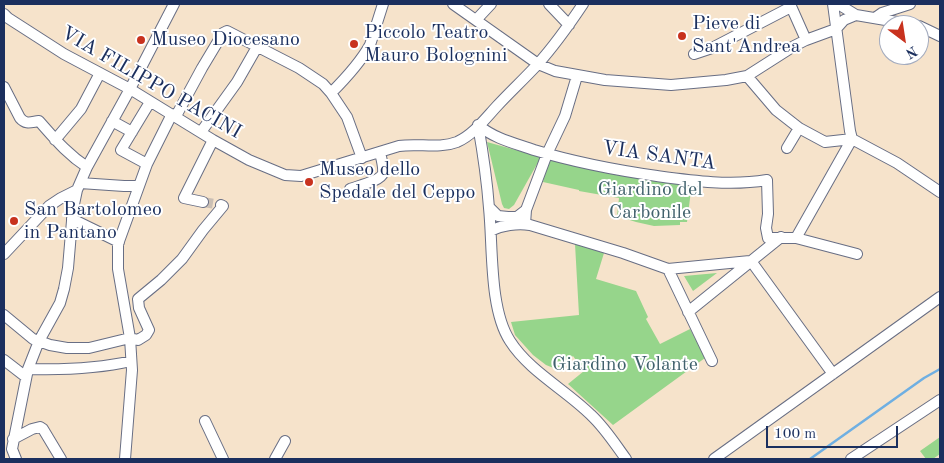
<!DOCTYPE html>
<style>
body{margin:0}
#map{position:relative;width:944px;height:463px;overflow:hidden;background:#f6e3cb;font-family:"Old Standard TT",serif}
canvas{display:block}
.frame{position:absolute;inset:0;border:5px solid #1b2f5e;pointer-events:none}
.north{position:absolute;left:879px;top:15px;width:50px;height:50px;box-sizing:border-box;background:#fff;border:1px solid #a4acbf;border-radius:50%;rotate:149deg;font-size:14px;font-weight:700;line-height:20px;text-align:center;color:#1b2f5e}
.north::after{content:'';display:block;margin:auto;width:18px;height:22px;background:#c8321e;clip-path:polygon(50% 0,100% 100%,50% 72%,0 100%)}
.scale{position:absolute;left:766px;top:426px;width:132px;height:22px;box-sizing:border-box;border:2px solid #1b2f5e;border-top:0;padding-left:6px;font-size:15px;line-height:18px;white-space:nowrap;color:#1b2f5e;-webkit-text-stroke:4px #fff;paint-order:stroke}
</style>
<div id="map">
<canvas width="944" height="463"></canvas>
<div class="frame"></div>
<div class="north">N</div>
<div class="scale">100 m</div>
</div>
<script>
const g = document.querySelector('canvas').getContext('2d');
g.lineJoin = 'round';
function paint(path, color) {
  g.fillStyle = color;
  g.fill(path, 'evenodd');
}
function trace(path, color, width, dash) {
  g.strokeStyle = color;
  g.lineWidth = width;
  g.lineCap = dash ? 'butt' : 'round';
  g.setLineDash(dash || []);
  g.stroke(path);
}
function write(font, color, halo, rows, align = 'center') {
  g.font = font + ' "Old Standard TT",serif';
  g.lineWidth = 4;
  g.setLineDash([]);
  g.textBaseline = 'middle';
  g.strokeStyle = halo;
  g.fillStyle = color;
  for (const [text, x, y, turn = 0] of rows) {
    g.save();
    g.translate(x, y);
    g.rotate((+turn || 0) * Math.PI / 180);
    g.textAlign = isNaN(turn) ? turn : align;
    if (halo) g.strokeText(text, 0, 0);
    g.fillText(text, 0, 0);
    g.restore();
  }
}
paint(new Path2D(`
 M487,142L541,157L514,205L509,209L504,208L502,204Z
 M554,160L692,183L687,222H680V225L654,226L636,222L617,216L619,198L579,191V190L543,182L548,162Z
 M575,244L604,253L596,279L636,291L648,317L646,319L660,344L690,329L705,358L613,425L568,384L584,371L573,356L556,369L546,365L533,355L515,335L511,322L579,315Z
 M717,273L693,291L684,276Z
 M940,437V454L933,459H926L920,451Z`), '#96d58b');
trace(new Path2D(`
 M810,459L924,378L940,369`), '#6fafe2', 2.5);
trace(new Path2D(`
 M203,202L221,205`), '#cabfb5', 10, [10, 5]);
const minor = new Path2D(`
 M453,4L538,64L555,71L605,80L671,85L726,80L747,76L794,46L806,40L836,29
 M549,4L569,25
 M790,4L806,40
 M833,4L850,131L852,139
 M838,4L856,15L915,25
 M4,14L8,18L64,54L130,89L213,140L249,160L285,175L301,176L399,146C418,143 439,149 457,142C473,135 485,119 497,106C510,92 524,79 537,65C554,46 569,25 583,4
 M875,18L882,13L910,4
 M476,20L491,4
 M919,26L940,36
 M836,29L844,20L856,15
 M694,54L712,48L791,7
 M747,76L776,110L799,128L825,142L852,139
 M4,87L20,118C26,125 31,122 39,121C55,139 67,154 87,167
 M331,93C346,78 360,63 370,45L383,4
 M176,116L202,68L223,33L227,31L299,68L323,84L331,93L347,117L362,158
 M112,121L132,132
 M478,125C495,139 514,143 534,150C574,162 615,170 657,176C694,181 730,186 767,180L768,214L766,228L768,238H796L857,254
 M478,125C483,153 487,180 489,208C493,246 489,309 510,341C529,371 566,390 591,415C605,428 615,444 626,459
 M201,132L237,82L257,47
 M852,139L897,163L940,192
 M55,140L81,109L100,73
 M787,148L799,128
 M147,164L121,150L150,102
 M80,183L124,186H139
 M350,189C357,186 381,181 383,173C384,167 381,158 380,152
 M203,202L184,198L213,140
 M489,207L498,216L508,217H517L526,210
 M72,219L119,242
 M525,224L526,210L547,154L565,116L577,76
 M491,231C501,225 518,223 530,225L623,253L668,269L712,361
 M796,238L852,139
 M4,254L49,206L61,198L77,190
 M751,261L833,374
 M668,269L750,261
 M688,312L781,237
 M4,315L33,339L50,345L67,348H89L130,338L138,340L146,335L149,330L139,308L138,299L161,280L182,259L203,230L223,206L221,205
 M4,360L26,377
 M28,369C63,370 97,369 131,361
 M205,421L223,459
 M13,439L32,429L40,427L43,429L61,459
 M16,459L12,449L28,369L39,341L60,303L64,289L68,268L73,209L77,190L87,167L130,89L174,4
 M125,459L132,370L130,338L118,269V244L147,164L172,114
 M275,459L285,441
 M714,459L940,297
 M851,459L940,400`);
trace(minor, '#686e84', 12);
trace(minor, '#fff', 10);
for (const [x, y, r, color] of [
 [682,36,5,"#c8321e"],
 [141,40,5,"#c8321e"],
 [354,44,5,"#c8321e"],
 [309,182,5,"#c8321e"],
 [14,221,5,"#c8321e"]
]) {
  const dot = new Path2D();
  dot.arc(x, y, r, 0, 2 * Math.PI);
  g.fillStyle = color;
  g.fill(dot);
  trace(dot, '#fff', 2);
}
write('20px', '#1b2f5e', '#fff', [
 ["Pieve di",692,24],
 ["Sant'Andrea",692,47],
 ["Piccolo Teatro",364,33],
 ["Mauro Bolognini",364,56],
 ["Museo Diocesano",151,40],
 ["Museo dello",319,170],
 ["Spedale del Ceppo",319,193],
 ["San Bartolomeo",24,210],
 ["in Pantano",24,233]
], 'left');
write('20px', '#1b2f5e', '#fff', [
 ["VIA FILIPPO PACINI",151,83,30],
 ["VIA SANTA",659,156,8]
]);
write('20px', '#40616c', '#fff', [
 ["Giardino del",650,190],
 ["Carbonile",650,213],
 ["Giardino Volante",625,365]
]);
</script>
